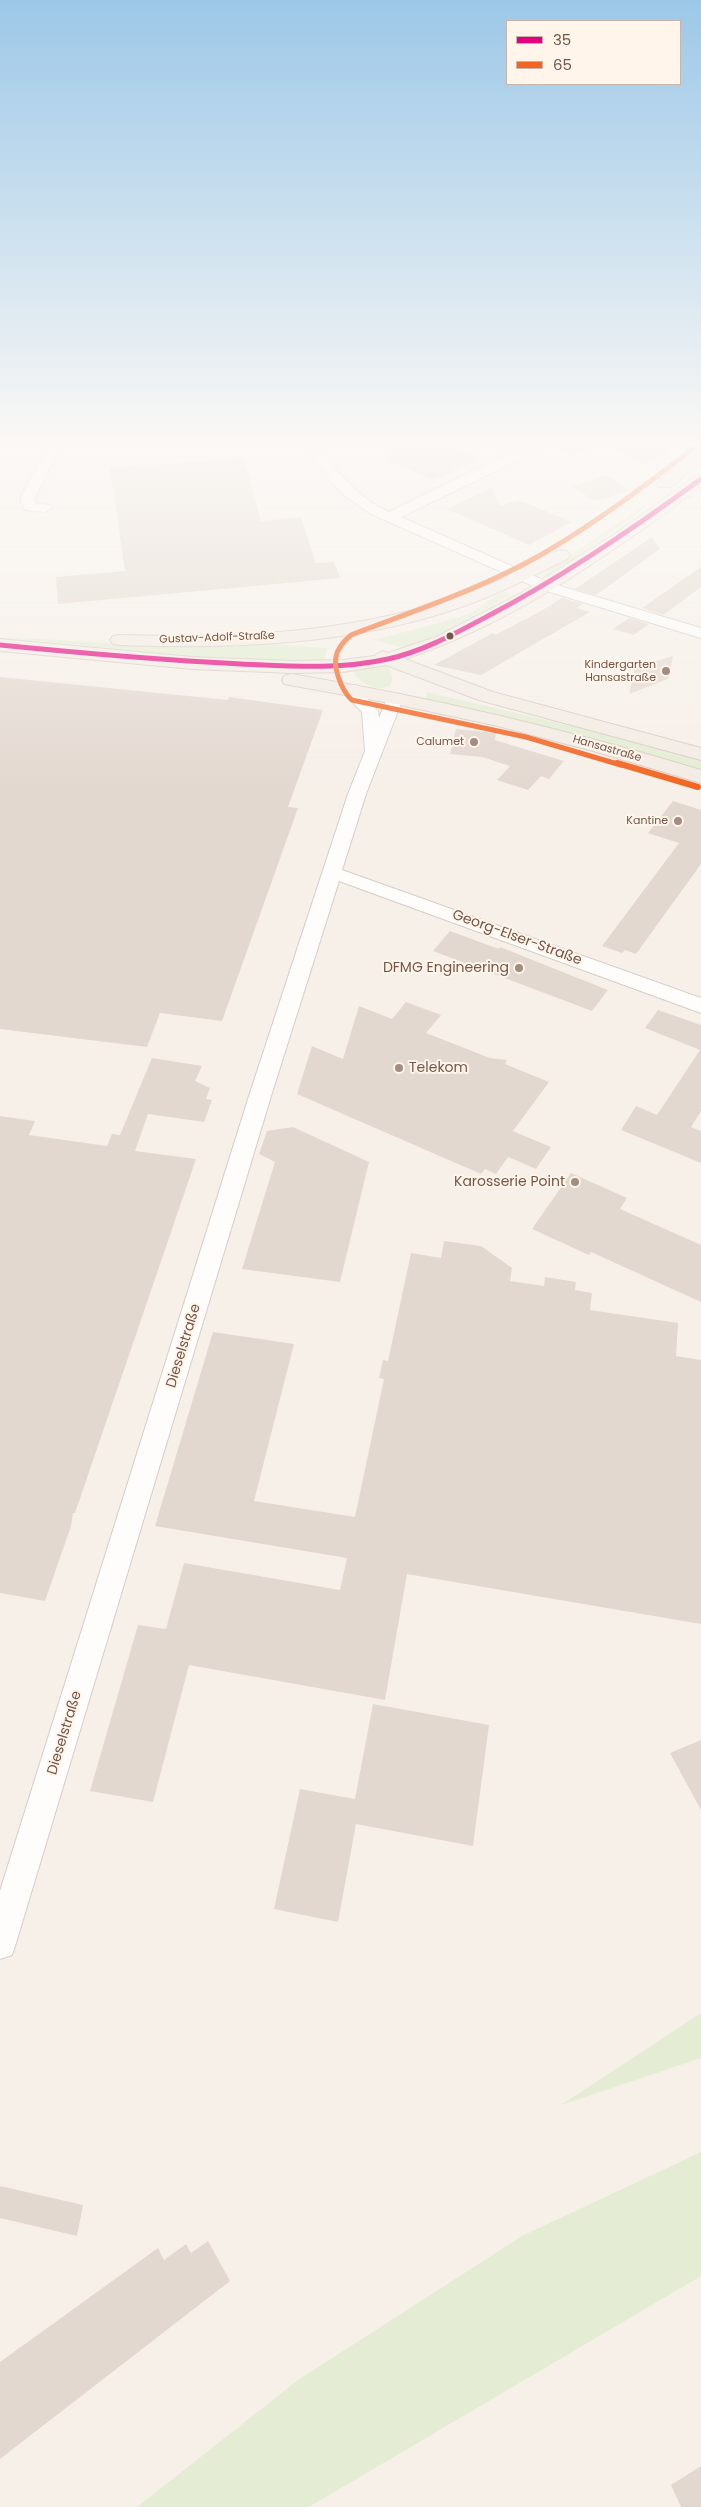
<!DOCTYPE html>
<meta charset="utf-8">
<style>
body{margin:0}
#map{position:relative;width:701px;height:2507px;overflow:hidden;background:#f7f0e9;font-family:Poppins,sans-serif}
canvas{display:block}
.legend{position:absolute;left:506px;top:20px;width:175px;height:65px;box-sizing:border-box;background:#fff5ea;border:1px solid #c8b5a9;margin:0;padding:6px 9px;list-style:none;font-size:15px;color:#765648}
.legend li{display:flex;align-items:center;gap:10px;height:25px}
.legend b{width:25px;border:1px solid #c8b5a9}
</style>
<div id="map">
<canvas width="701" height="2507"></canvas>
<ul class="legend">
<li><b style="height:6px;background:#e5007d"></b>35</li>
<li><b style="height:6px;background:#f26522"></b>65</li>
</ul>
</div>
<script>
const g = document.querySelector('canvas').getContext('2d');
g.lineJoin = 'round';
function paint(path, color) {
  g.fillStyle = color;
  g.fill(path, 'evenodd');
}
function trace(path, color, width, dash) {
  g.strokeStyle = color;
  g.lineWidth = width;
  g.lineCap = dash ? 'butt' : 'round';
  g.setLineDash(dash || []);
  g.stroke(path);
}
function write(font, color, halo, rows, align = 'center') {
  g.font = font + ' Poppins,sans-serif';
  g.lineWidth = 4;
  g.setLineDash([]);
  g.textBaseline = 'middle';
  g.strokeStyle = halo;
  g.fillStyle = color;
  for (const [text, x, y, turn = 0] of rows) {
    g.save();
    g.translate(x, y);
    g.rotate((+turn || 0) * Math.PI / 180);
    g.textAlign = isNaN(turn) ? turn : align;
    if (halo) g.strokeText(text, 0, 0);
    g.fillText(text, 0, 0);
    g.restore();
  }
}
paint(new Path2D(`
 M646,504L647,507L547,578L542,576L544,573Z
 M504,592L511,595L431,639L408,649L374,640L453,619L473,612L496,595Z
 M0,637L152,645L274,644L327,648L323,663L208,658Z
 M386,664C406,689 374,698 355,675L354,670Z
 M427,692L631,740L701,760V772L425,700Z
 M701,2013V2058L561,2105Z
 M701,2152V2276L309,2507H137L298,2380L522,2236Z`), '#e4edd3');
paint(new Path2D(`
 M364,439H433L480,458L434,480L384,459L398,453Z
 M558,439H649L674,453L640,463L603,440L575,456L551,446L556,444Z
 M244,458L261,521L301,517L316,563L334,562L340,578L58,604L56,577L125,571L110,468Z
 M605,475L630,490L595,501L572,486Z
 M492,487L500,506L519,500L572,522L529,545L447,509Z
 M652,537L660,549L596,595L575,589Z
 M701,567V587L663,615L642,608Z
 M562,598L583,604L576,608L590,612L481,675L434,665L493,633L495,635L541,611Z
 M629,618L649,624L634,635L613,629Z
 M673,656L668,679L629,694L635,667Z
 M0,677L228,700L229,697L323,710L288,807L298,808L222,1021L160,1013L147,1047L0,1029Z
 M456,729L496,733L495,740L564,761L549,779L541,776L528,790L497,780L510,766L482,757L450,754Z
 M673,801L701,810V864L636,954L625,950L622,953L602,946L679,843L648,833Z
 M450,931L499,949L500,947L608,990L592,1011L433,951Z
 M406,1002L441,1015L426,1033L490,1058L507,1060L505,1064L549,1082L513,1131L551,1147L536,1169L508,1157L496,1174L485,1169L481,1174L297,1094L312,1046L343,1059L359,1006L392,1019Z
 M658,1010L701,1025V1111L691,1127L701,1131V1163L621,1130L636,1106L657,1115L700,1050L645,1028Z
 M152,1058L202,1066L195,1081L210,1088L206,1099L212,1100L204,1122L148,1114L135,1151L196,1159L75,1513H73L71,1526L45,1601L0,1593V1116L35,1121L29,1135L107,1146L112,1134L120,1135Z
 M293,1127L369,1162L340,1282L242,1269L275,1162L259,1154L267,1131Z
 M571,1173L627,1198L620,1209L701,1245V1302L591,1252L589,1255L532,1229Z
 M444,1241L481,1246L512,1268L510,1281L544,1286L545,1277L576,1282L575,1290L592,1293L590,1310L678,1323L676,1356L701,1360V1624L407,1574L385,1700L189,1665L153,1802L90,1791L138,1625L166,1629L184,1563L340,1590L347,1558L155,1526L213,1332L294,1344L254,1501L355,1517L384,1379L379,1378L383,1360L388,1361L411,1253L441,1258Z
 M373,1704L489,1725L473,1846L356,1824L338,1922L274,1909L300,1789L355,1799Z
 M701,1740V1810L670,1753Z
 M0,2186L83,2205L77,2236L0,2218Z
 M208,2241L230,2281L0,2459V2362L158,2248L164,2260L186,2244L191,2253Z
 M701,2466V2507H681L671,2485Z`), '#e3d8d0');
const minor = new Path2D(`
 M51,439H65L34,499L36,503L50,505L52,508L45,512L25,510L20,499Z
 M301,439H314C335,468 355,497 389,512L518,449L514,439H526L529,444L540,439H556L555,442L401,517L550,583L701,628V638L540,589L371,514L344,495L329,479Z
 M355,685L361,687L369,701L378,711L379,718L389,694H401L403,698L366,794L342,870L701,998V1013L339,881L271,1096L16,1943L12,1955L0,1959V1891L249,1096L348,794L365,751L362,712L354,704L347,690Z`);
const primary = new Path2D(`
 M701,450V463L671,487H659L657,484L659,481L696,452Z
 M701,474V487C610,554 514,623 405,659L493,692L701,748V760L479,700L386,665L343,672L292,673L192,669L0,651V639L192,657L292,661L343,660L374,656L382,651L388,653L436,637L519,594L619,531L695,476Z
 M561,550L567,551L570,555L567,559C534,576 502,592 467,605C357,645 235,649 119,645L113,644L110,640L113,636L119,635C231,638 346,634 454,598C471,592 490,585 507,577C524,568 542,555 561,550Z
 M291,674C430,697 566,729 701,770V783L593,751L498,726L395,704L284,684L282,680L284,676Z`);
trace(minor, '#d6ccc6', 2);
trace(primary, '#d6cbc5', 2);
paint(minor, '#fefdfc');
paint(primary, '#f3ece4');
trace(new Path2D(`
 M0,645C80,653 160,660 241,664C290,666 339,670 388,659C424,651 456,633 488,616C563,577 633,529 701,479`), '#e5007d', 5);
trace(new Path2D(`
 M621,765L526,737L352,700C346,695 344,690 341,684C332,663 333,650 351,635C416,610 484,588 544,553C597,522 646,485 694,448`), '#f26522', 5);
trace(new Path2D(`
 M617,763L698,787`), '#f26522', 6);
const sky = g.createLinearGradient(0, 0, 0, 790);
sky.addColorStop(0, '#9cc8e8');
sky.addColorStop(0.56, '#fbf8f5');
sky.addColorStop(1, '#fbf8f500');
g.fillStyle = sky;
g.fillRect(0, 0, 701, 790);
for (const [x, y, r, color] of [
 [450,636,4.5,"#765648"],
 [666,671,5,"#a38c80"],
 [474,742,5,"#a38c80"],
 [678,821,5,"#a38c80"],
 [519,968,5,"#a38c80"],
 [399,1068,5,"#a38c80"],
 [575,1182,5,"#a38c80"]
]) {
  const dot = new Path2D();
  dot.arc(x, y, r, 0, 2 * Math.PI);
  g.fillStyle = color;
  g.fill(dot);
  trace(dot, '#fff5ea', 2);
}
write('11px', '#765648', '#fff5ea', [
 ["Gustav-Adolf-Straße",217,638,-2],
 ["Hansastraße",607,749,16]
]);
write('11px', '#765648', '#fff5ea', [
 ["Kindergarten",656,665],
 ["Hansastraße",656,678],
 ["Calumet",464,742],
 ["Kantine",668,821]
], 'right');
write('14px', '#765648', '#fff5ea', [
 ["Georg-Elser-Straße",517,938,20],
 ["Dieselstraße",184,1346,-73],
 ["Dieselstraße",65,1733,-73]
]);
write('14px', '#765648', '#fff5ea', [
 ["DFMG Engineering",509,968],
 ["Telekom",409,1068,"left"],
 ["Karosserie Point",565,1182]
], 'right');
</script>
